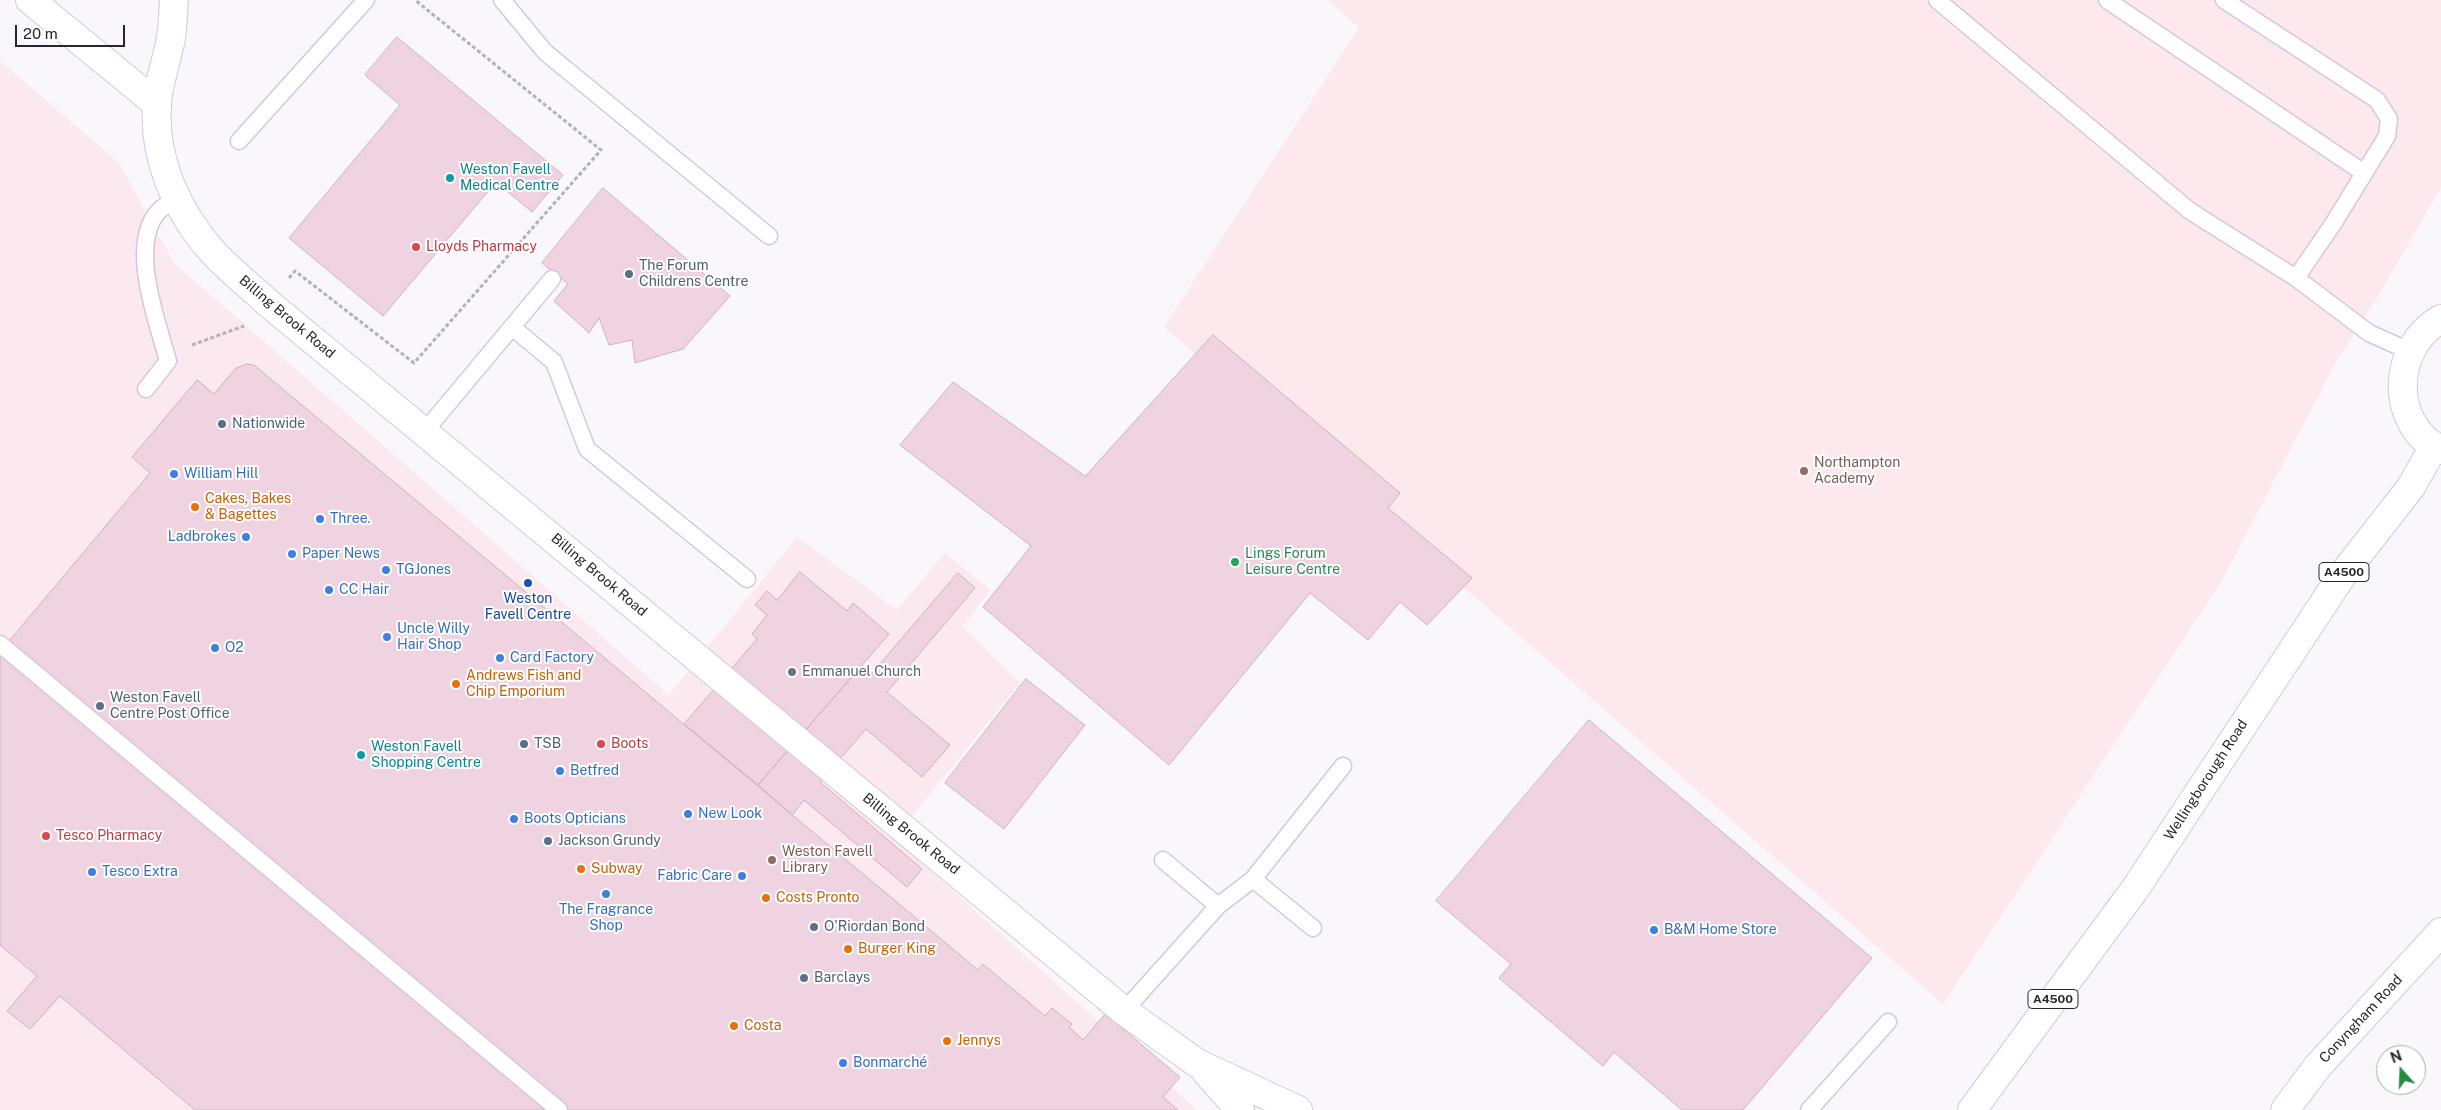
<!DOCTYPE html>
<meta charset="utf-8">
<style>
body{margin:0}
#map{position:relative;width:2441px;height:1110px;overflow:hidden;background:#f9f7fc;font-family:"Public Sans",sans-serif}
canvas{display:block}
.north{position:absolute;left:2376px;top:1045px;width:50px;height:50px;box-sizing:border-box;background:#fff;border:1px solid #a9a8ab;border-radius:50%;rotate:340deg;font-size:14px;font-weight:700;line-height:20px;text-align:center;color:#29252e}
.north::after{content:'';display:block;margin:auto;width:18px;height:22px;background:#278b40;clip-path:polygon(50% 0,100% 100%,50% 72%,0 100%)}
.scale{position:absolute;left:15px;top:25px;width:110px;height:22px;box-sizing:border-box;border:2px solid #29252e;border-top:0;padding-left:6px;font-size:15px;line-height:18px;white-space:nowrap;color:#29252e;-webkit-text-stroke:4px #fff;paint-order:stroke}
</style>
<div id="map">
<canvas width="2441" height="1110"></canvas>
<div class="north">N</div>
<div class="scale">20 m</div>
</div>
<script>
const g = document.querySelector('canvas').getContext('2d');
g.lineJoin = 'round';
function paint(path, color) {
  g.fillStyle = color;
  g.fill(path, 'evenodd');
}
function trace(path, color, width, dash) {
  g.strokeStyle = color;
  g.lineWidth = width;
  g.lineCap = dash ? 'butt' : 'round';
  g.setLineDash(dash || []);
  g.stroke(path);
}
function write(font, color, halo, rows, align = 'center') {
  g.font = font + ' "Public Sans",sans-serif';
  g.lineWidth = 4;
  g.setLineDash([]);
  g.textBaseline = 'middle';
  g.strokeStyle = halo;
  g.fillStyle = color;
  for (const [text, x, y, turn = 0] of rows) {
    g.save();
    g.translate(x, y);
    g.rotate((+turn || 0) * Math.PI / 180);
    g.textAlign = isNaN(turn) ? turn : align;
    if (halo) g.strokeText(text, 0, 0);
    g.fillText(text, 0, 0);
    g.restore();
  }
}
paint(new Path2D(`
 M0,61L119,163L174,263L669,695L797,537L897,610L945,553L990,590L963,627L1020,683L894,838L1197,1110H0Z`), '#fce8ef');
paint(new Path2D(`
 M1328,0H2441V187L2377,298L2337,360L2221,582L1943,1004L1164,327L1359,28Z`), '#fde8ee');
const building = new Path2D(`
 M397,37L563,175L532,212L496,182L383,316L289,238L400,105L365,75Z
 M603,188L730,296L683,349L635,363L632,340L609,345L599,318L589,333L554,301L568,284L542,263Z
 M1213,335L1400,493L1388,508L1472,578L1427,625L1400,602L1368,640L1310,593L1169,765L983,607L1031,546L900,445L953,382L1085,476Z
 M247,364L254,365L978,970L983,964L1045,1016L1052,1008L1072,1024L1069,1027L1083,1040L1105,1014L1180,1077L1163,1097L1178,1110H195L60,996L30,1029L7,1011L37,976L0,945V652L150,473L132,457L197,380L214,394L235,369Z
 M800,572L847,611L853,603L889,634L758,785L684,724L757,639L752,634L767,615L755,605L767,591L777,600Z
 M958,573L975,588L887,692L950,745L922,777L866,729L820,782L922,869L907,887L804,800L792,815L758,785L861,666L871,674Z
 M1026,679L1085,725L1004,829L945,783Z
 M1589,720L1872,958L1743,1110H1682L1614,1052L1603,1066L1499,978L1511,964L1436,901Z`);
paint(building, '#efd3e0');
trace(building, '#ceb3bf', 1);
const lane = new Path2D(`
 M502,0L545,52L769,236
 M1937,0L2190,211L2296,278L2369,333L2409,351
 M2107,0L2364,173
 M2224,0L2377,100L2389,119L2387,136L2333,224L2296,278
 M239,141L366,0
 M512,327L554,362L587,449L747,579
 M146,389L168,361C158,323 128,246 158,212C162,207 171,202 176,198
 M425,431L552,279
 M0,644L559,1110
 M1163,860L1218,906
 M1253,879L1313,928
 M1124,1011L1218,906L1253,879L1343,766
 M1809,1110L1888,1022`);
const street = new Path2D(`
 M30,0L157,104
 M2285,1110L2318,1066L2441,932`);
const secondary = new Path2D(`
 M174,0C173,13 173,26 171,38C167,60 158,83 157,105C153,158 177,212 212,251C229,270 250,286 268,303L1124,1011L1197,1063L1298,1110
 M1207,1073L1240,1110`);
const primary = new Path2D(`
 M2441,319C2392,346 2388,424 2441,450
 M1972,1110L2135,889L2343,574L2411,487L2434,446`);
trace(lane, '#d3c7de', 19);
trace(street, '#d3c7de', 30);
trace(secondary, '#d3c7de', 30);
trace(primary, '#d3c7de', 30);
trace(new Path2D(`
 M289,278L295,271L414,363L601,150L415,0
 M192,345L244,326`), '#b4b1b7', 3, [4, 2.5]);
trace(lane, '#fff', 16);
trace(street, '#fff', 28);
trace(secondary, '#fff', 28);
trace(primary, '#fff', 28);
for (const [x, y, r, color] of [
 [450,178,5,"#0f9aa8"],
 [416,247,5,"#e0444e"],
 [629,274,5,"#5c6f8a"],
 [222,424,5,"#5c6f8a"],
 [1804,471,5,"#8d6e63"],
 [174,474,5,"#3f7fe0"],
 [195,507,5,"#e8710a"],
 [320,519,5,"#3f7fe0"],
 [246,537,5,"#3f7fe0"],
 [292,554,5,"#3f7fe0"],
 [1235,562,5,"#2e9e5b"],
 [386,570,5,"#3f7fe0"],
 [528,583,5,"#1a4fb4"],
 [329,590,5,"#3f7fe0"],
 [387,637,5,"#3f7fe0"],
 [215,648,5,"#3f7fe0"],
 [500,658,5,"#3f7fe0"],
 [792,672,5,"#6b7280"],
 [456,684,5,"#e8710a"],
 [100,706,5,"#5c6f8a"],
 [524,744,5,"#5c6f8a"],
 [601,744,5,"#e0444e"],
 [361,755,5,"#0f9aa8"],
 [560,771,5,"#3f7fe0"],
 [688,814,5,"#3f7fe0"],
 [514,819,5,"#3f7fe0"],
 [46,836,5,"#e0444e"],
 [548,841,5,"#5c6f8a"],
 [772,860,5,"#8d6e63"],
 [581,869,5,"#e8710a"],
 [92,872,5,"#3f7fe0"],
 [742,876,5,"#3f7fe0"],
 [606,894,5,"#3f7fe0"],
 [766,898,5,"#e8710a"],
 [814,927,5,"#5c6f8a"],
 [1654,930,5,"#3f7fe0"],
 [848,949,5,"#e8710a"],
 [804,978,5,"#5c6f8a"],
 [734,1026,5,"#e8710a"],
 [947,1041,5,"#e8710a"],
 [843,1063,5,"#3f7fe0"]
]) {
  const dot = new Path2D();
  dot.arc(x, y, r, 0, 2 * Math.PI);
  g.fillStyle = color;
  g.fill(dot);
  trace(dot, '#fff', 2);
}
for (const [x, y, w] of [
 [2344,572,50],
 [2053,999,50]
]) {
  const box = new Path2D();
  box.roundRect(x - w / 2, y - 9.5, w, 19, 4);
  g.fillStyle = '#fff';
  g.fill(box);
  trace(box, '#29252e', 1);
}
write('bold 12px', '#29252e', null, [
 ["A4500",2344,572],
 ["A4500",2053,999]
]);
write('14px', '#0d838f', '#fff', [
 ["Weston Favell",460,170],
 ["Medical Centre",460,186],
 ["Weston Favell",371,747],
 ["Shopping Centre",371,763]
], 'left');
write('14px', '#be3a42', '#fff', [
 ["Lloyds Pharmacy",426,247],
 ["Boots",611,744],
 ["Tesco Pharmacy",56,836]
], 'left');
write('14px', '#4e5e75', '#fff', [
 ["The Forum",639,266],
 ["Childrens Centre",639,282],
 ["Nationwide",232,424],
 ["Weston Favell",110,698],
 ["Centre Post Office",110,714],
 ["TSB",534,744],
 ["Jackson Grundy",558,841],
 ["O'Riordan Bond",824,927],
 ["Barclays",814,978]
], 'left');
write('14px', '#29252e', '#fff', [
 ["Billing Brook Road",287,317,40],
 ["Billing Brook Road",599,575,40],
 ["Wellingborough Road",2206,780,-57],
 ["Billing Brook Road",911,834,39],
 ["Conyngham Road",2361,1019,-47]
]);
write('14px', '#785e54', '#fff', [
 ["Northampton",1814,463],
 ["Academy",1814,479],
 ["Weston Favell",782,852],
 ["Library",782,868]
], 'left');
write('14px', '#366cbe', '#fff', [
 ["William Hill",184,474],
 ["Three.",330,519],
 ["Ladbrokes",236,537,"right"],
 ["Paper News",302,554],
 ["TGJones",396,570],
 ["CC Hair",339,590],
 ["Uncle Willy",397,629],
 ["Hair Shop",397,645],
 ["O2",225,648],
 ["Card Factory",510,658],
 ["Betfred",570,771],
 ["New Look",698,814],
 ["Boots Opticians",524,819],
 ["Tesco Extra",102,872],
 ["Fabric Care",732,876,"right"],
 ["The Fragrance",606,910,"center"],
 ["Shop",606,926,"center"],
 ["B&M Home Store",1664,930],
 ["Bonmarché",853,1063]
], 'left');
write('14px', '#c56008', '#fff', [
 ["Cakes, Bakes",205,499],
 ["& Bagettes",205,515],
 ["Andrews Fish and",466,676],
 ["Chip Emporium",466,692],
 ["Subway",591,869],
 ["Costs Pronto",776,898],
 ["Burger King",858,949],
 ["Costa",744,1026],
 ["Jennys",957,1041]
], 'left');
write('14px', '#27864d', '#fff', [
 ["Lings Forum",1245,554],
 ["Leisure Centre",1245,570]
], 'left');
write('14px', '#164399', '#fff', [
 ["Weston",528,599],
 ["Favell Centre",528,615]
]);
write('14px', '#5b616d', '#fff', [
 ["Emmanuel Church",802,672]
], 'left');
</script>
